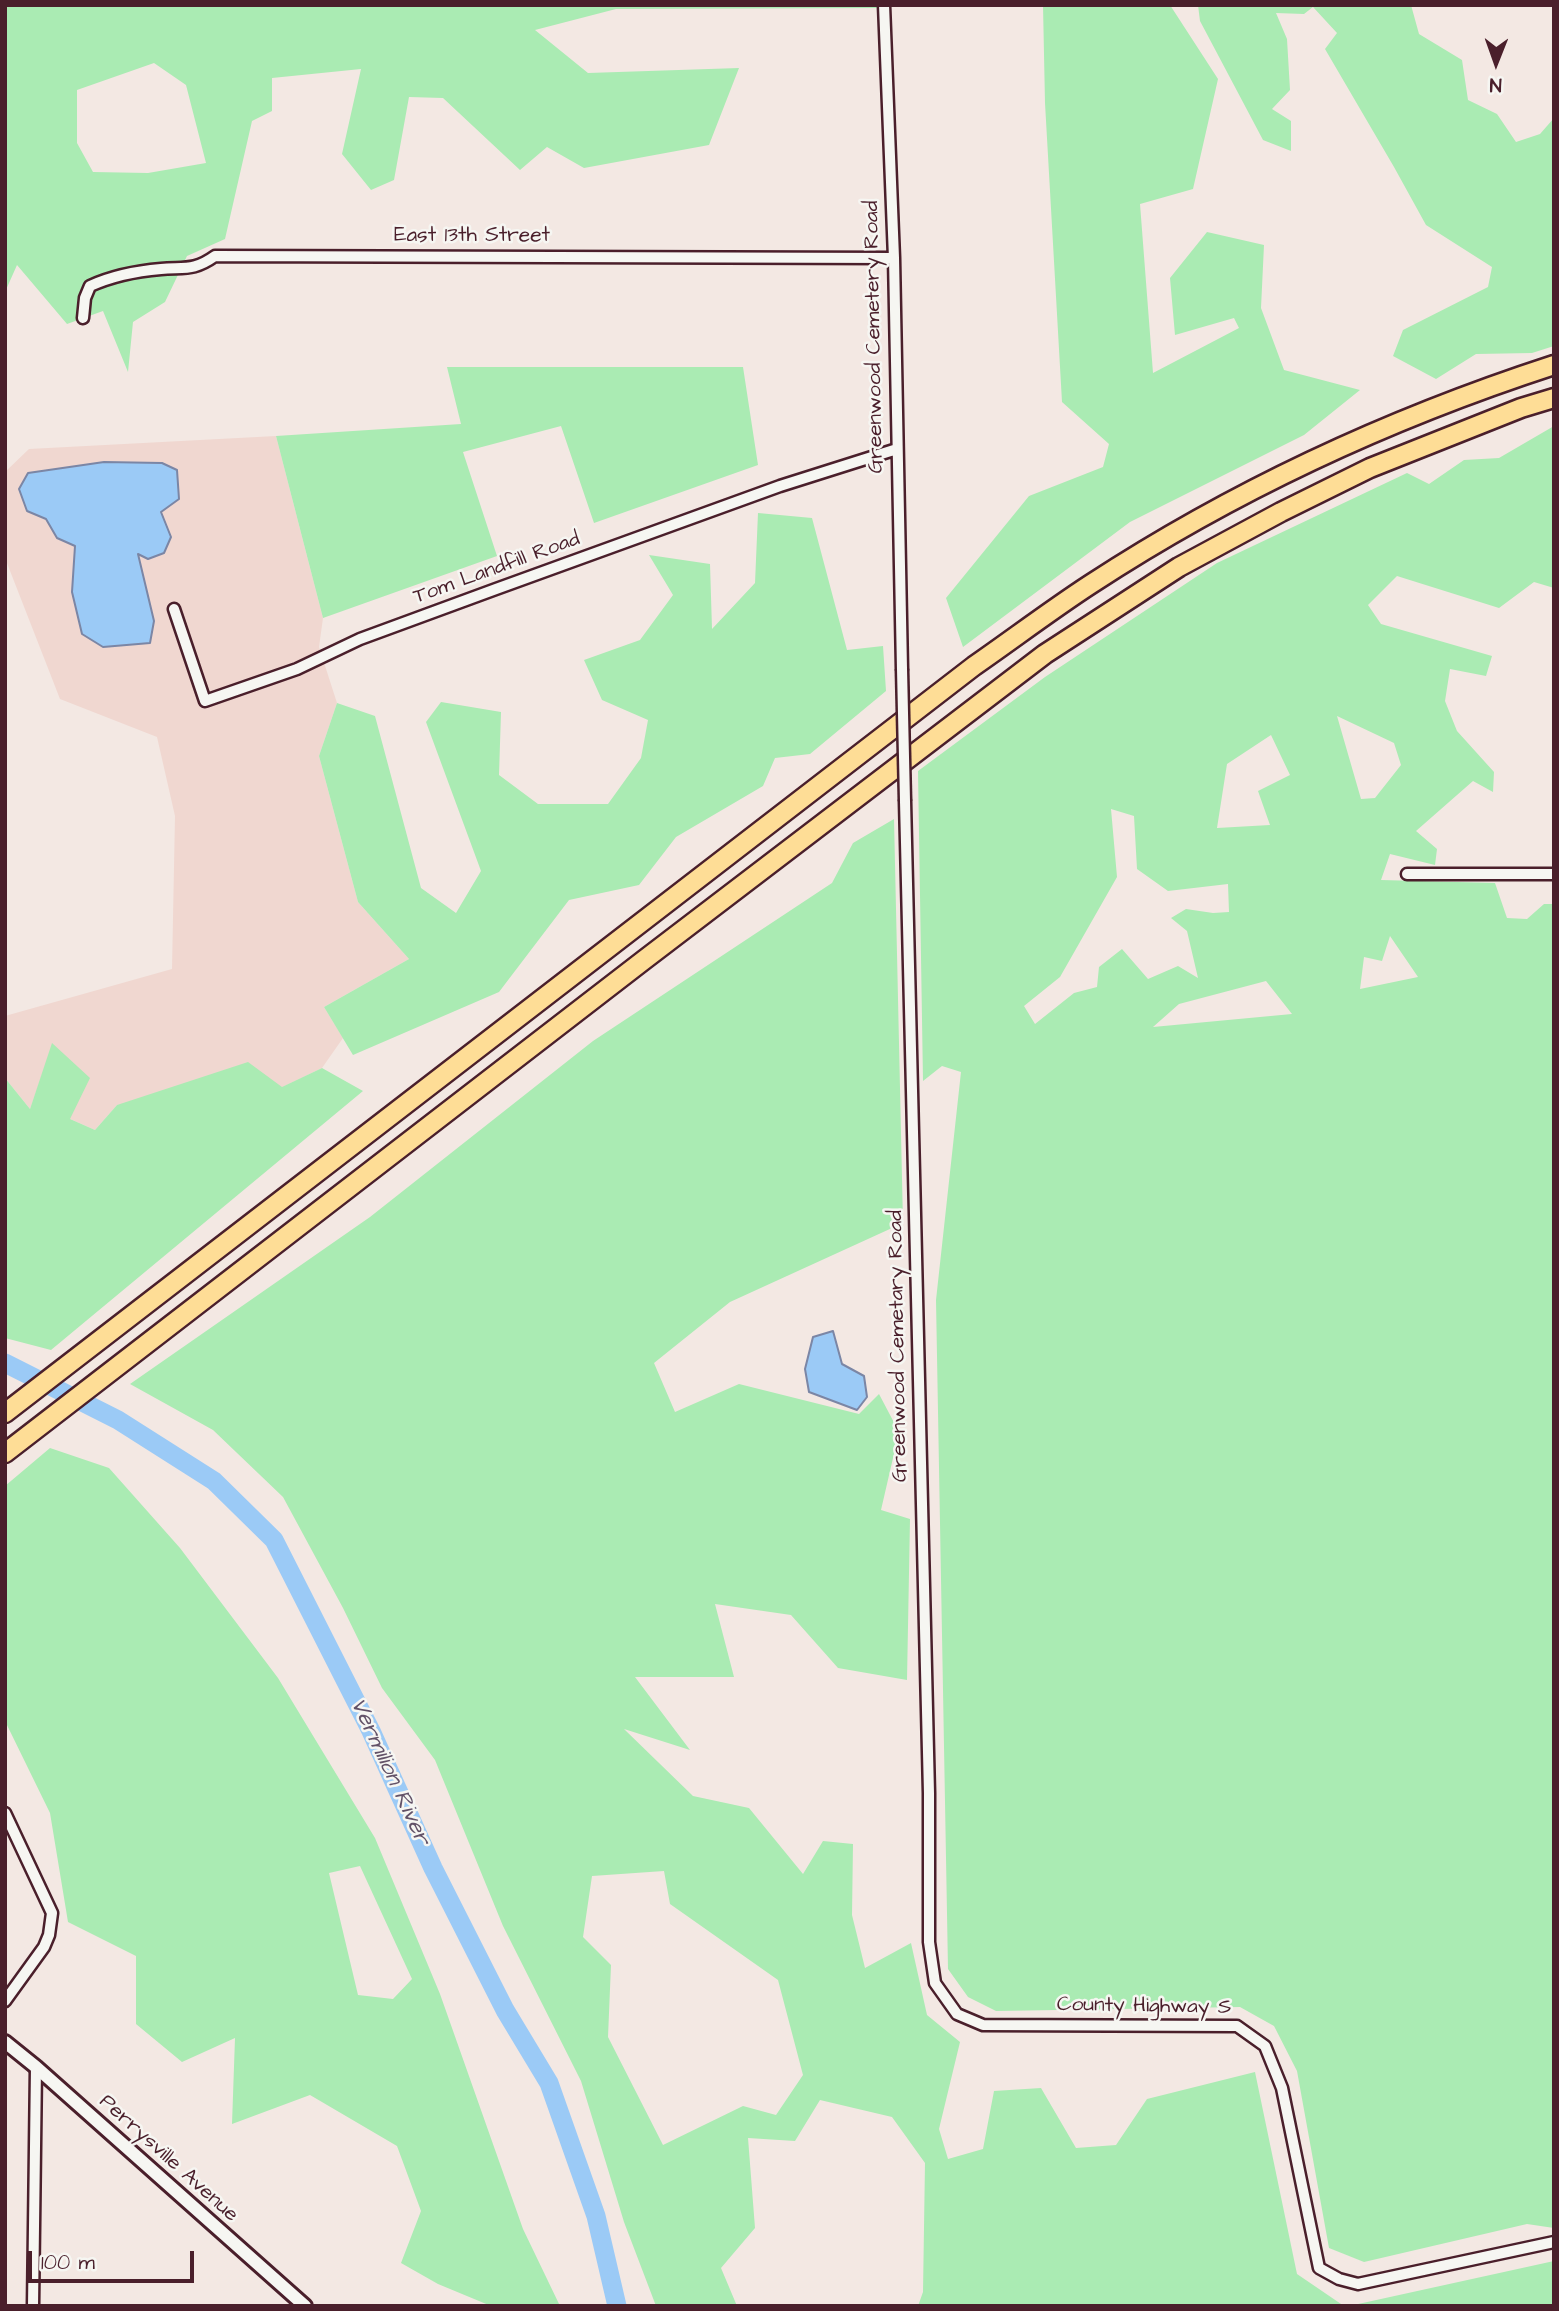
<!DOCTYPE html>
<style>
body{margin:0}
#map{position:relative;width:1559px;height:2311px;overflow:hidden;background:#f3e8e3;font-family:"Architects Daughter",sans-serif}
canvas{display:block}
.frame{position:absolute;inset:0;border:7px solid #4a1f2b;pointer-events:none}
.north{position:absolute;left:1461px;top:28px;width:70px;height:70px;-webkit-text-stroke:5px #f6f6f2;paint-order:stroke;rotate:181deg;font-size:19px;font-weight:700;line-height:28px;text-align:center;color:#4a1f2b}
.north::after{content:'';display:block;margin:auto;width:24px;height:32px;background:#4a1f2b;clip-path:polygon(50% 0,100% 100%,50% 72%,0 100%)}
.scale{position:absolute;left:28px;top:2251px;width:166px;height:32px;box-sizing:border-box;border:4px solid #4a1f2b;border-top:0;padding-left:9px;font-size:21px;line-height:24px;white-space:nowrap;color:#4a1f2b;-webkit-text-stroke:5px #f6f6f2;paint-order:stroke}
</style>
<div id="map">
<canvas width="1559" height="2311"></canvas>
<div class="frame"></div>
<div class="north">N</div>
<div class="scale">100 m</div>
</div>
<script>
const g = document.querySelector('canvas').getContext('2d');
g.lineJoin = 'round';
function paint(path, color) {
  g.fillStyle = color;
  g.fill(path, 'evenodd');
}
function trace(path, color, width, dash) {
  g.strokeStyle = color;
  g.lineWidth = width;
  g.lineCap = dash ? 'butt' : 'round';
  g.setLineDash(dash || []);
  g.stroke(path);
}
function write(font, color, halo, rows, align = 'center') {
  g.font = font + ' "Architects Daughter",sans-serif';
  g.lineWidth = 5;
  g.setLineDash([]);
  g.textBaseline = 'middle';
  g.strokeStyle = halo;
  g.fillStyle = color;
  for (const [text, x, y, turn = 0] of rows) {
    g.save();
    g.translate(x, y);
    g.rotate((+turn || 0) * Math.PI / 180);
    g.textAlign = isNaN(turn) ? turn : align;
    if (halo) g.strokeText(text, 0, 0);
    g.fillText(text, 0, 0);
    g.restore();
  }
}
paint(new Path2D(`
 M276,436L323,618L319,647L337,703L319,756L358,902L409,959L324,1007L343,1038L322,1068L283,1087L117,1105L95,1130L70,1119L53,1044L30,1109L5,1078V1016L172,969L175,816L157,737L60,699L5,558V472L29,449Z`), '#f0d7d0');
paint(new Path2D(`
 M5,5H879L880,8L616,9L535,30L588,73L739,68L709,145L584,168L547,147L520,170L443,98L409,97L394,180L371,190L342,154L361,69L272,78V111L252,121L225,239L187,256L165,302L133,322L128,372L103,311L67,324L17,265L5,292ZM154,63L186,85L206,163L148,173L93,172L77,143V90Z
 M1043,5H1170L1218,79L1193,189L1140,204L1153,373L1239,328L1234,318L1175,335L1170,278L1207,232L1264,245L1261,308L1284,370L1360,390L1304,435L1130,522L963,647L946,598L1029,496L1103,467L1109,444L1062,402L1045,103Z
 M1198,5H1411L1419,34L1462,60L1468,100L1497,114L1516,142L1540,134L1554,118V346L1532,353L1476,354L1436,379L1393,356L1403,330L1488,287L1492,267L1426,225L1394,167L1325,49L1337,33L1313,7L1304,14L1276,13L1287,39L1290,90L1272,109L1291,121V151L1263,140L1200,21Z
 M447,367H743L758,465L594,523L561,426L463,452L497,556L323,618L276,436L461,424Z
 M1554,426V588L1534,582L1499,608L1397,576L1368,605L1381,624L1492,656L1486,676L1450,669L1445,701L1457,731L1494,772L1493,792L1473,781L1416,831L1437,849L1435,865L1390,854L1381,880L1495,883L1507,918L1527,919L1544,904H1554V2228L1527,2224L1364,2262L1329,2248L1297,2071L1274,2026L1240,2007L996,2011L968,1997L948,1969L936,1300L961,1072L942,1066L923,1081L918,771L1045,677L1217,563L1407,473L1429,484L1464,460L1499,458ZM1337,716L1394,743L1401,765L1375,798L1361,799ZM1271,735L1290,775L1258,791L1270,825L1217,828L1227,764ZM1111,809L1134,816L1137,869L1168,891L1228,884L1229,912L1213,913L1186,909L1171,918L1187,931L1198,978L1178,966L1148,979L1122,949L1099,967L1097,987L1074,993L1035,1024L1024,1006L1060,977L1117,877ZM1390,936L1418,977L1360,989L1364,957L1382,961ZM1266,981L1292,1014L1153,1027L1179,1004Z
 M758,513L812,518L847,650L883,646L886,691L810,754L775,758L763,786L676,837L639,885L569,900L499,992L353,1055L324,1007L409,959L358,902L319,756L337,703L375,716L421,888L456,913L481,871L426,722L441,702L501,712L499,775L538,804H608L641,758L648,720L602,700L584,660L640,640L673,595L649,555L710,564L712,629L755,583Z
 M894,819L903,1223L730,1302L654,1363L675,1412L739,1384L859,1414L879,1394L899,1432L881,1510L910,1519L907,1680L838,1668L791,1615L715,1604L734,1677H635L690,1750L624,1729L693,1796L749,1808L803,1874L823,1841L853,1844L852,1915L865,1968L911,1943L927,2015L960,2042L939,2129L948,2159L983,2149L994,2091L1041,2088L1076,2148L1116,2145L1147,2099L1255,2072L1297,2274L1344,2306H918L923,2292L925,2163L892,2117L820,2100L795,2141L748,2138L755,2228L721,2268L737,2306H656L624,2222L581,2081L503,1926L435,1760L382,1688L343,1608L283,1497L213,1430L130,1384L370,1217L593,1041L832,883L853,843ZM664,1871L670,1904L778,1980L803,2075L776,2115L743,2106L663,2145L608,2037L611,1965L583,1937L592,1876Z
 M52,1043L90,1078L70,1119L95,1130L117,1105L248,1062L282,1087L322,1068L363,1091L51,1350L5,1338V1078L30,1109Z
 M50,1448L109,1468L180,1548L278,1678L375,1838L440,1994L523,2229L560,2306H491L438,2284L401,2263L421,2211L397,2146L310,2095L232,2124L235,2038L182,2062L136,2024V1956L68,1922L50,1813L5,1721V1486ZM360,1866L412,1979L393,1999L358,1995L329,1873Z
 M1554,2261V2306H1349Z`), '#aaebb3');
const water = new Path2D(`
 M104,462L162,463L177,470L179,499L161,512L171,537L164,553L148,559L138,554L154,621L150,643L103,647L82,634L72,592L75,546L57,538L46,519L27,511L19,489L28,473Z
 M833,1331L842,1364L864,1376L867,1397L857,1410L809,1392L805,1369L813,1337Z`);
paint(water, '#9bcaf6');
trace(water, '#7b86a5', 2);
trace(new Path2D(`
 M5,1363L118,1420L214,1481L274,1540L371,1731L433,1868L505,2010L549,2083L596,2216L617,2306`), '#9bcaf6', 19);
const minor = new Path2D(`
 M884,5L894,258L902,669
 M83,318L85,298L90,286C112,276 137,271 161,269C185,267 194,271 215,256L894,258
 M174,609L205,701L297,669L360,639L496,589L780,486L897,449
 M905,801L929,1793V1942L935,1983L957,2014L983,2025L1237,2026L1265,2046L1282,2088L1319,2268L1339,2279L1358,2284L1554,2242
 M1407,874H1554
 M5,1813L52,1913L49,1935L44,1947L5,2001
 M33,2306L36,2067`);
const tertiary = new Path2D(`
 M5,2042L36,2067L305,2306`);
const motorway = new Path2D(`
 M5,1413L974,666C1013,639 1051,610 1091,584C1235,490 1391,418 1554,365
 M5,1453L644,960L1045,654L1179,567L1281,512L1370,468L1521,408L1554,398`);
trace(minor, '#4a1f2b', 15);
trace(tertiary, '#4a1f2b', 18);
trace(motorway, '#4a1f2b', 23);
trace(minor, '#f6f6f2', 10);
trace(tertiary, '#f6f6f2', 12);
trace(motorway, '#fedd96', 18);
const minorBridge = new Path2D(`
 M902,669L905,801`);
trace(minorBridge, '#4a1f2b', 15, []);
trace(minorBridge, '#f6f6f2', 10);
write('21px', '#4a1f2b', '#f6f6f2', [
 ["East 13th Street",472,237],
 ["Greenwood Cemetery Road",875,337,-91],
 ["Tom Landfill Road",497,569,-20],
 ["Greenwood Cemetary Road",899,1346,-91],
 ["County Highway S",1144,2007,1],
 ["Perrysville Avenue",168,2159,42]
]);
write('italic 23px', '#625268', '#f6f6f2', [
 ["Vermilion River",389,1772,65]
]);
</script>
